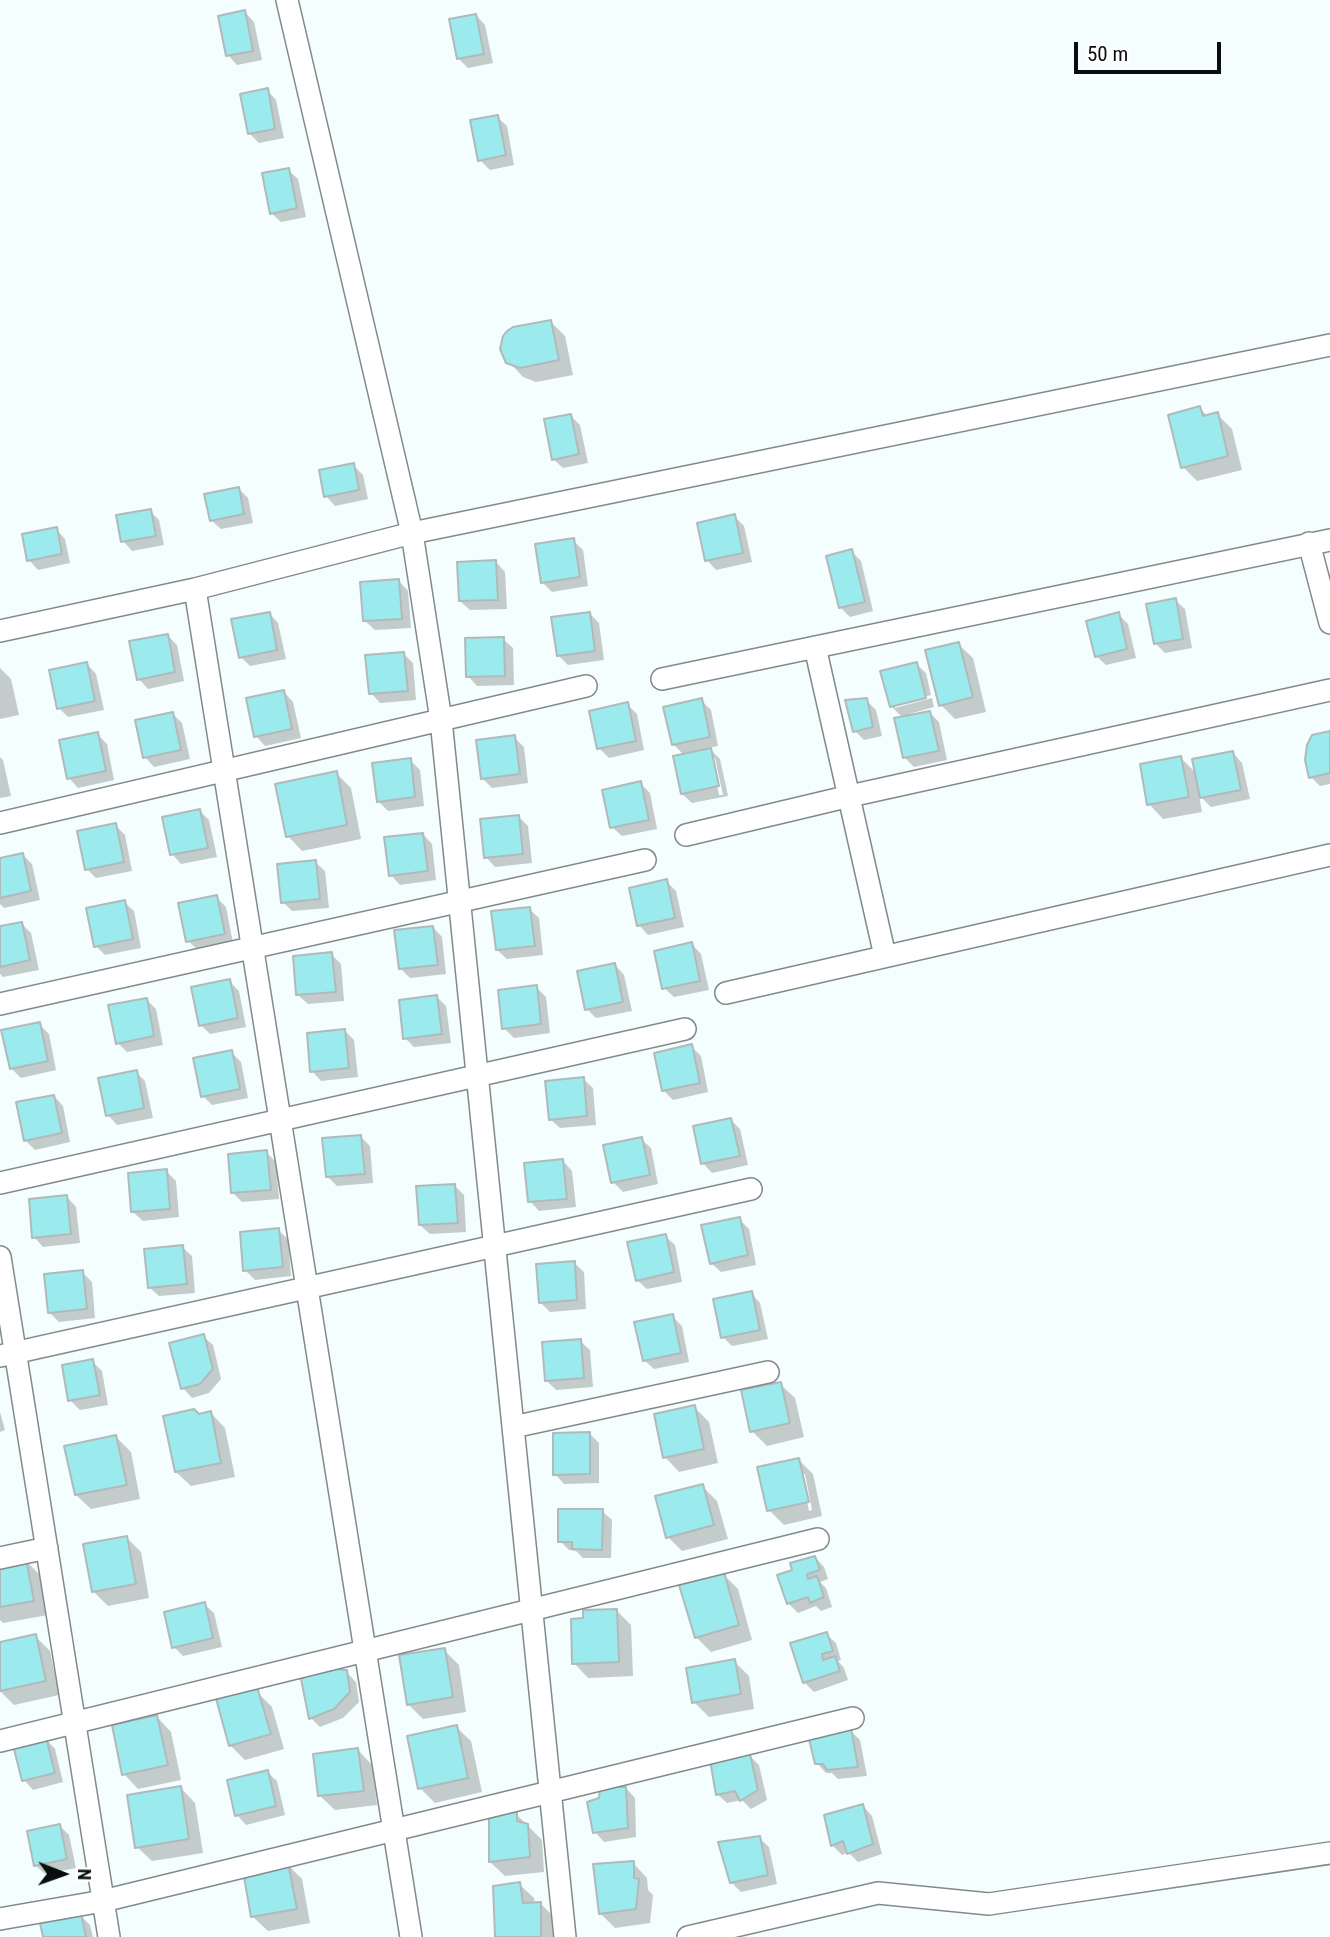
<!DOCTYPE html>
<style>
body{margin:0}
#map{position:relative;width:1330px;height:1937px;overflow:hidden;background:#f4fefe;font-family:"Roboto Condensed",sans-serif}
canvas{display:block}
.north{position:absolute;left:28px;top:1839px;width:70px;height:70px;-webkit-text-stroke:5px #fff;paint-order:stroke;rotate:91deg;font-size:19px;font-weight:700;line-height:28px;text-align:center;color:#0a0d0e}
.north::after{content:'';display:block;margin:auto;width:24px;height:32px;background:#0a0d0e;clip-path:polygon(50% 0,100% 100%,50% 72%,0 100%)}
.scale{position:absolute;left:1074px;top:42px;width:147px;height:32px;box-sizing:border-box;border:4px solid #0a0d0e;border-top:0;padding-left:9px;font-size:21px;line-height:24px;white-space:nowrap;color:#0a0d0e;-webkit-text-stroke:5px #fff;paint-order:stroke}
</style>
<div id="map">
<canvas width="1330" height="1937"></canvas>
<div class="north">N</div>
<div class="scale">50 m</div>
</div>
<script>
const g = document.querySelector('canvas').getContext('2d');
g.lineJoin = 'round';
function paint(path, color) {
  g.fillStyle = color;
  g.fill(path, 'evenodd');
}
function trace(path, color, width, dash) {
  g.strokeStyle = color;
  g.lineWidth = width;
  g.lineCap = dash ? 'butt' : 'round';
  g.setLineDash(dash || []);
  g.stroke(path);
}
paint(new Path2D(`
 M245,12L254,22L262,60L237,65L228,55Z
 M476,15L485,25L493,63L468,68L458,58Z
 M267,90L276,100L284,138L259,143L250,134Z
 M497,117L507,126L514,165L490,170L480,160Z
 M288,170L298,179L306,217L281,222L271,213Z
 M551,322L565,336L573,375L536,382L523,377L508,361Z
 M1200,408L1208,417L1217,414L1232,429L1242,470L1197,481L1183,467Z
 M571,416L580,425L588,463L563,468L553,459Z
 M353,465L363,475L368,499L335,506L326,496Z
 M239,489L248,498L253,523L221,529L211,520Z
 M150,511L159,520L164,545L132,551L123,541Z
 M734,516L744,526L752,562L716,570L707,560Z
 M56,529L65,539L70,563L38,570L29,560Z
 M573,540L583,550L588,586L552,592L542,582Z
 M851,551L861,561L873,611L850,617L840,607Z
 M496,562L505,572L507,609L470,610L460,601Z
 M399,581L408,591L411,628L375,630L365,621Z
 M1175,600L1185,609L1192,648L1165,653L1155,643Z
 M269,613L278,623L286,659L250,666L241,657Z
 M589,613L599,623L604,660L568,665L558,655Z
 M1118,614L1128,624L1136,658L1106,665L1096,656Z
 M167,635L177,645L184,681L148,689L139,679Z
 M503,639L513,648L514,685L477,686L468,676Z
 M958,644L973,658L986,712L955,719L941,705Z
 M404,654L413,663L416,700L380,703L371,693Z
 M87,664L96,674L104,710L68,717L59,708Z
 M916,664L926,673L931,695L895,704V708L932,698L934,707L909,714V717L930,713L939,722L947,760L914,767L904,757L903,718L891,706Z
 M0,668L11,679L19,715L0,719Z
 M284,692L293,702L301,738L265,746L256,736Z
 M701,700L711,710L718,746L709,748L720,759L728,796L692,803L682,794L684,755L673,744ZM711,758H715L723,795H719Z
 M866,700L876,710L882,736L864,740L855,731Z
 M627,704L637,714L644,750L609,758L599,748Z
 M173,714L182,723L190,759L154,767L145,757Z
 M1330,733V784L1320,786L1311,777Z
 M97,734L107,744L114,780L78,788L69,778Z
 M514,737L524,747L528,783L492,788L482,778Z
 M1233,753L1242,763L1250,799L1211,807L1199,795L1202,812L1163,819L1149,804L1181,758L1197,774Z
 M0,757L3,760L11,796L0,798Z
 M410,760L420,770L424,806L388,811L378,801Z
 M336,773L351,788L361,839L302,851L288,836Z
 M640,783L650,793L657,829L622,836L612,827Z
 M200,811L209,820L217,857L181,864L172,854Z
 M518,816L528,826L532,863L495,867L486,857Z
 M115,825L125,835L132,871L96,878L87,869Z
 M423,834L432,844L436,880L400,885L391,875Z
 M23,855L32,864L40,900L4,908L0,904V859Z
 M315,862L325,871L329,908L292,911L283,902Z
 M666,881L676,891L684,927L648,935L639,925Z
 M216,897L226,907L233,943L198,950L188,941Z
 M124,902L134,911L141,948L105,955L96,946Z
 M529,909L539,918L543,955L507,959L497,950Z
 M22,924L31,933L39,970L3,977L0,974V928Z
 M433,927L442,937L446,974L410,978L400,968Z
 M692,944L701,954L709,990L674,997L664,988Z
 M331,954L341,964L344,1001L308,1004L298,995Z
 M615,965L624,975L632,1011L596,1018L587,1009Z
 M229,981L239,991L246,1027L210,1034L201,1025Z
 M536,987L546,997L550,1033L514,1038L504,1028Z
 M437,997L446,1006L451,1043L414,1047L405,1038Z
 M146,999L156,1009L163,1045L127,1052L118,1043Z
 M39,1024L49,1034L56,1070L21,1078L11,1068Z
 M345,1031L354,1040L358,1077L321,1081L312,1071Z
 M691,1046L701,1056L708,1092L673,1100L663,1090Z
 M231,1052L241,1062L248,1098L212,1105L203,1096Z
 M136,1072L145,1081L153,1118L117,1125L108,1115Z
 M583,1079L593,1088L596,1125L560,1128L550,1119Z
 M54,1096L63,1106L70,1142L35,1150L25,1140Z
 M731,1120L740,1129L748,1165L712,1173L703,1163Z
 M360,1136L370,1146L373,1183L337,1186L328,1177Z
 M641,1139L651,1148L658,1184L623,1192L613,1182Z
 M266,1152L276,1162L279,1199L242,1202L233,1193Z
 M563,1161L572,1171L576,1207L539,1211L530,1201Z
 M166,1171L176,1181L179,1217L143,1221L133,1212Z
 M454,1185L464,1195L466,1232L430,1234L420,1225Z
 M67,1197L76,1207L80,1243L43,1247L34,1237Z
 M739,1219L749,1229L756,1265L721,1272L711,1263Z
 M278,1230L288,1239L291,1276L255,1280L245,1270Z
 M665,1236L675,1245L682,1282L647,1289L637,1280Z
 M182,1247L192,1256L195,1293L159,1296L149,1287Z
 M574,1263L584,1272L586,1309L550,1312L540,1302Z
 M82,1272L92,1282L95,1318L59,1322L49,1312Z
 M751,1293L760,1303L768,1339L732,1346L723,1337Z
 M672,1316L682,1326L689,1362L654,1369L644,1360Z
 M203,1336L213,1345L221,1379L209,1393L192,1398L183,1388Z
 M580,1341L590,1350L593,1387L556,1390L546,1380Z
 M92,1361L102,1371L108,1405L80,1410L70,1400Z
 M780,1384L795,1398L804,1437L767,1446L752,1431Z
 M694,1407L709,1422L718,1463L679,1472L665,1457Z
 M0,1412L5,1430L0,1432Z
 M211,1413L225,1428L235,1477L191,1486L176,1472L198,1415Z
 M589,1433L599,1443V1483L564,1484L555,1474Z
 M116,1437L131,1452L140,1499L91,1509L76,1495Z
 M799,1460L813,1474L822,1516L784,1525L769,1510ZM801,1474H805L812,1510L809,1511Z
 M702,1486L717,1501L728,1539L682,1551L668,1537Z
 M602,1511L612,1520L611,1558H583L576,1551L569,1550L560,1541Z
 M127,1538L141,1552L149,1598L108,1606L93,1591Z
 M815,1557L824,1567L828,1579L820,1582L826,1588L832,1607L821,1611L816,1606L798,1613L788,1603L795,1571Z
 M26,1561L41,1576L48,1615L3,1623L0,1620V1566Z
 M723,1574L738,1589L752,1640L711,1652L696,1637Z
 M204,1604L214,1613L222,1647L183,1656L174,1647Z
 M617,1611L631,1625L633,1676L588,1678L574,1663Z
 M826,1634L836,1643L841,1660L838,1661L844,1668L848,1680L814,1692L804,1682Z
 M35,1636L50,1651L59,1695L14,1705L0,1691V1643Z
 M444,1650L459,1665L466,1712L423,1719L408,1704Z
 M734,1661L749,1676L754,1709L709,1717L694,1702Z
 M346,1672L356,1682L359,1702L343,1718L320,1727L311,1718Z
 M257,1692L272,1707L284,1749L245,1760L230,1745Z
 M157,1717L171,1732L181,1780L138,1789L124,1774Z
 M456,1727L471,1741L482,1792L435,1803L420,1788Z
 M850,1730L860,1740L867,1776L838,1779L832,1773H826L817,1763Z
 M46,1739L55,1749L63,1782L33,1790L24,1780Z
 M358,1750L372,1765L377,1805L335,1810L320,1796Z
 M750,1756L759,1765L767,1800L751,1809L742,1800L727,1803L717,1794Z
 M267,1772L277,1781L285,1815L246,1825L237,1815Z
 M181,1788L195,1803L203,1853L152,1861L137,1847Z
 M626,1788L635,1798L636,1837L604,1842L595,1832Z
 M863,1806L872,1816L882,1854L858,1862L848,1852L842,1855L832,1845Z
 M516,1814L542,1840L544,1872L505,1876L490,1862Z
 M60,1826L69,1835L76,1868L45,1874L35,1865Z
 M759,1838L769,1847L777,1884L741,1892L731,1882Z
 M633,1863L647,1878L648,1890L653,1895L650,1923L615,1928L600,1913Z
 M288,1865L302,1879L310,1923L268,1931L253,1917Z
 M519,1884L534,1898L535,1904L540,1903L555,1918V1937H497Z
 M80,1915L90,1925L93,1937H45Z`), '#0003');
const building = new Path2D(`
 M245,10L253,51L226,56L218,16Z
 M476,14L484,54L457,59L449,19Z
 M268,88L275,129L248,134L240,94Z
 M498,115L506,155L478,161L470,120Z
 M289,168L297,208L270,214L262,173Z
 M551,320L559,360L520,368L506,363L500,349L503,336L507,331L513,327Z
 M1200,406L1203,416L1218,412L1228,456L1181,468L1168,415Z
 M571,414L579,454L552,460L544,419Z
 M354,463L359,490L324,497L319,470Z
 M239,487L244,514L210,521L204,494Z
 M151,509L156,536L121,542L116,515Z
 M735,514L743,553L705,561L697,523Z
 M57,527L62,554L27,561L22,534Z
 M574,538L580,577L541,583L535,544Z
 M852,549L865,602L839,608L826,556Z
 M496,560L498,600L459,601L457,562Z
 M399,579L402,619L363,621L360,582Z
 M1176,598L1183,639L1154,644L1146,604Z
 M270,612L277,650L239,658L231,619Z
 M590,612L595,651L557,656L551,617Z
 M1119,612L1127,649L1095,657L1086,621Z
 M168,634L175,672L137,680L129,641Z
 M504,637L505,676L466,677L465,638Z
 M959,642L973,697L939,706L925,650Z
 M404,652L408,691L369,694L365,655Z
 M87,662L95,701L57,709L49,670Z
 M917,662L926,698L890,707L880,671Z
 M284,690L292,729L254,737L246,698Z
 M702,698L710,737L672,745L663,707Z
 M867,698L873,727L853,732L845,700Z
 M628,702L636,741L597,749L589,711Z
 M930,711L939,751L903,758L894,718Z
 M173,712L181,750L143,758L135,720Z
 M1330,731V773L1309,778L1305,760L1307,745L1312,735Z
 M98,732L106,771L67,779L59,740Z
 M515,735L520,774L481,779L476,740Z
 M711,748L719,786L681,794L673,756Z
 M1233,751L1241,790L1200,798L1192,759Z
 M1181,756L1189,797L1147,805L1140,764Z
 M411,758L415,797L377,802L372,763Z
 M337,771L347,825L286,837L275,784Z
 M641,781L649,820L610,828L602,790Z
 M200,809L208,848L170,855L162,817Z
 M519,815L523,854L484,858L480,819Z
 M116,823L124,862L85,870L77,831Z
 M423,833L428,871L389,876L384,837Z
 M23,853L31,891L0,898V858Z
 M316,860L320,899L281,903L277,864Z
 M667,879L675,918L637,926L629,888Z
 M217,895L225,934L186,942L178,903Z
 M125,900L133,939L94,947L86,908Z
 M530,907L535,946L496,950L491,911Z
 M22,922L30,960L0,967V926Z
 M433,926L438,965L399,969L394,930Z
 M692,942L700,981L662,989L654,951Z
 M332,952L336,992L296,995L293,956Z
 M615,963L623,1002L585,1010L577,971Z
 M230,979L238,1018L199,1026L191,987Z
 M537,985L541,1024L502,1029L498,990Z
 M437,995L442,1034L403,1039L399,1000Z
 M147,998L154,1036L116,1044L108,1005Z
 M40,1022L48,1061L10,1069L1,1030Z
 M345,1029L349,1068L310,1072L307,1033Z
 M692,1044L700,1083L662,1091L654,1053Z
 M232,1050L240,1089L201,1097L193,1058Z
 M137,1070L144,1108L106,1116L98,1078Z
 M584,1077L587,1116L549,1120L545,1081Z
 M54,1095L62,1133L24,1141L16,1102Z
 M731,1118L740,1156L701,1164L693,1126Z
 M361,1135L365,1174L326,1177L322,1138Z
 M642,1137L650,1175L611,1183L603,1145Z
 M267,1150L271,1190L231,1193L228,1154Z
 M563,1159L567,1199L528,1202L524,1163Z
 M167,1169L170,1209L131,1212L128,1173Z
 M455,1184L458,1223L419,1225L416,1186Z
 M67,1195L71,1234L32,1238L29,1199Z
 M740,1217L748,1255L710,1264L701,1225Z
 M279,1228L283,1267L243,1271L240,1232Z
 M666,1234L674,1272L636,1281L627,1242Z
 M183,1245L187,1284L148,1288L144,1249Z
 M575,1261L577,1300L539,1303L536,1264Z
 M83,1270L87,1309L48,1313L44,1274Z
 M752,1291L760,1330L721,1338L713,1299Z
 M673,1314L681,1353L643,1361L634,1322Z
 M204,1334L213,1369L200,1384L181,1389L169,1343Z
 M581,1339L584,1378L545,1381L542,1342Z
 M93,1359L100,1395L68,1401L62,1365Z
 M781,1382L790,1423L750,1432L741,1390Z
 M695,1405L704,1449L663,1458L654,1414Z
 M194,1409L199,1414L211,1411L221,1463L175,1472L163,1416Z
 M590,1432V1474L553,1475V1433Z
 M116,1435L127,1485L75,1495L64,1446Z
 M799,1458L809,1502L767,1511L757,1467Z
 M703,1484L714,1525L666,1538L655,1496Z
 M558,1509H603L602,1550L572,1549V1542H558Z
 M127,1536L136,1584L92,1592L83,1544Z
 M815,1556L820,1570L807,1574L808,1579L817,1576L824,1597L810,1603L808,1597L787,1604L777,1575L792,1570L790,1563Z
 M26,1559L34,1601L0,1607V1564Z
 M724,1572L739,1625L695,1638L679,1585Z
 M205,1602L213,1638L172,1648L164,1612Z
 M617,1609L619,1662L572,1664L571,1619L583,1618V1610Z
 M827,1632L833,1651L822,1654L823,1660L835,1656L840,1671L803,1683L790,1643Z
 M36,1634L46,1681L0,1691V1642Z
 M445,1648L453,1697L407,1705L399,1655Z
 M735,1659L741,1694L692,1703L686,1668Z
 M322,1668L347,1670L350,1692L334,1709L309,1719L301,1679Z
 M244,1687L258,1690L271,1734L229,1746L215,1695Z
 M157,1715L168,1765L122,1775L112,1725Z
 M457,1725L468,1778L418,1789L407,1736Z
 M851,1728L858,1767L827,1770L823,1764H815L808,1735Z
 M46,1737L55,1773L22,1781L13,1745Z
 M358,1748L364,1791L318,1796L313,1754Z
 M750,1754L758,1790L740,1801L735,1791L716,1795L710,1760Z
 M268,1770L276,1806L235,1816L227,1780Z
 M181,1786L189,1839L135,1848L127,1795Z
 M600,1787H626L628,1828L593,1833L587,1802L599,1798Z
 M863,1804L873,1844L847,1854L843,1841L831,1846L824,1815Z
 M517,1812V1821L528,1824L530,1857L489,1862V1813Z
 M60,1824L67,1859L34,1866L27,1831Z
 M760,1836L768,1875L730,1883L718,1842Z
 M634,1861V1878L639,1879L636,1909L599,1914L593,1864Z
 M288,1863L297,1909L251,1917L243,1871Z
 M520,1882L523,1903L541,1902V1937H495L493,1886Z
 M81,1913L86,1937H43L40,1923Z`);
paint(building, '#9beaed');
trace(building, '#b1baba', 2);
const street = new Path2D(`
 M287,0L412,533L441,720L565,1937
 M1309,543L1330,623
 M195,589L411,1937
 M0,631L195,589L412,533L1330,345
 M815,647L885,956
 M662,679L1330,540
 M0,823L586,686
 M686,835L850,796L1330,690
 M726,993L1330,855
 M0,1004L645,860
 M0,1183L685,1029
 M0,1257L109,1937
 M0,1356L751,1189
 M513,1427L768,1372
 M0,1558L47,1548
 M0,1741L818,1539
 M0,1919L103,1901L853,1718
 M688,1937L878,1893L989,1904L1330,1853`);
trace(street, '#828a8b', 24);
trace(street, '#fff', 21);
</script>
